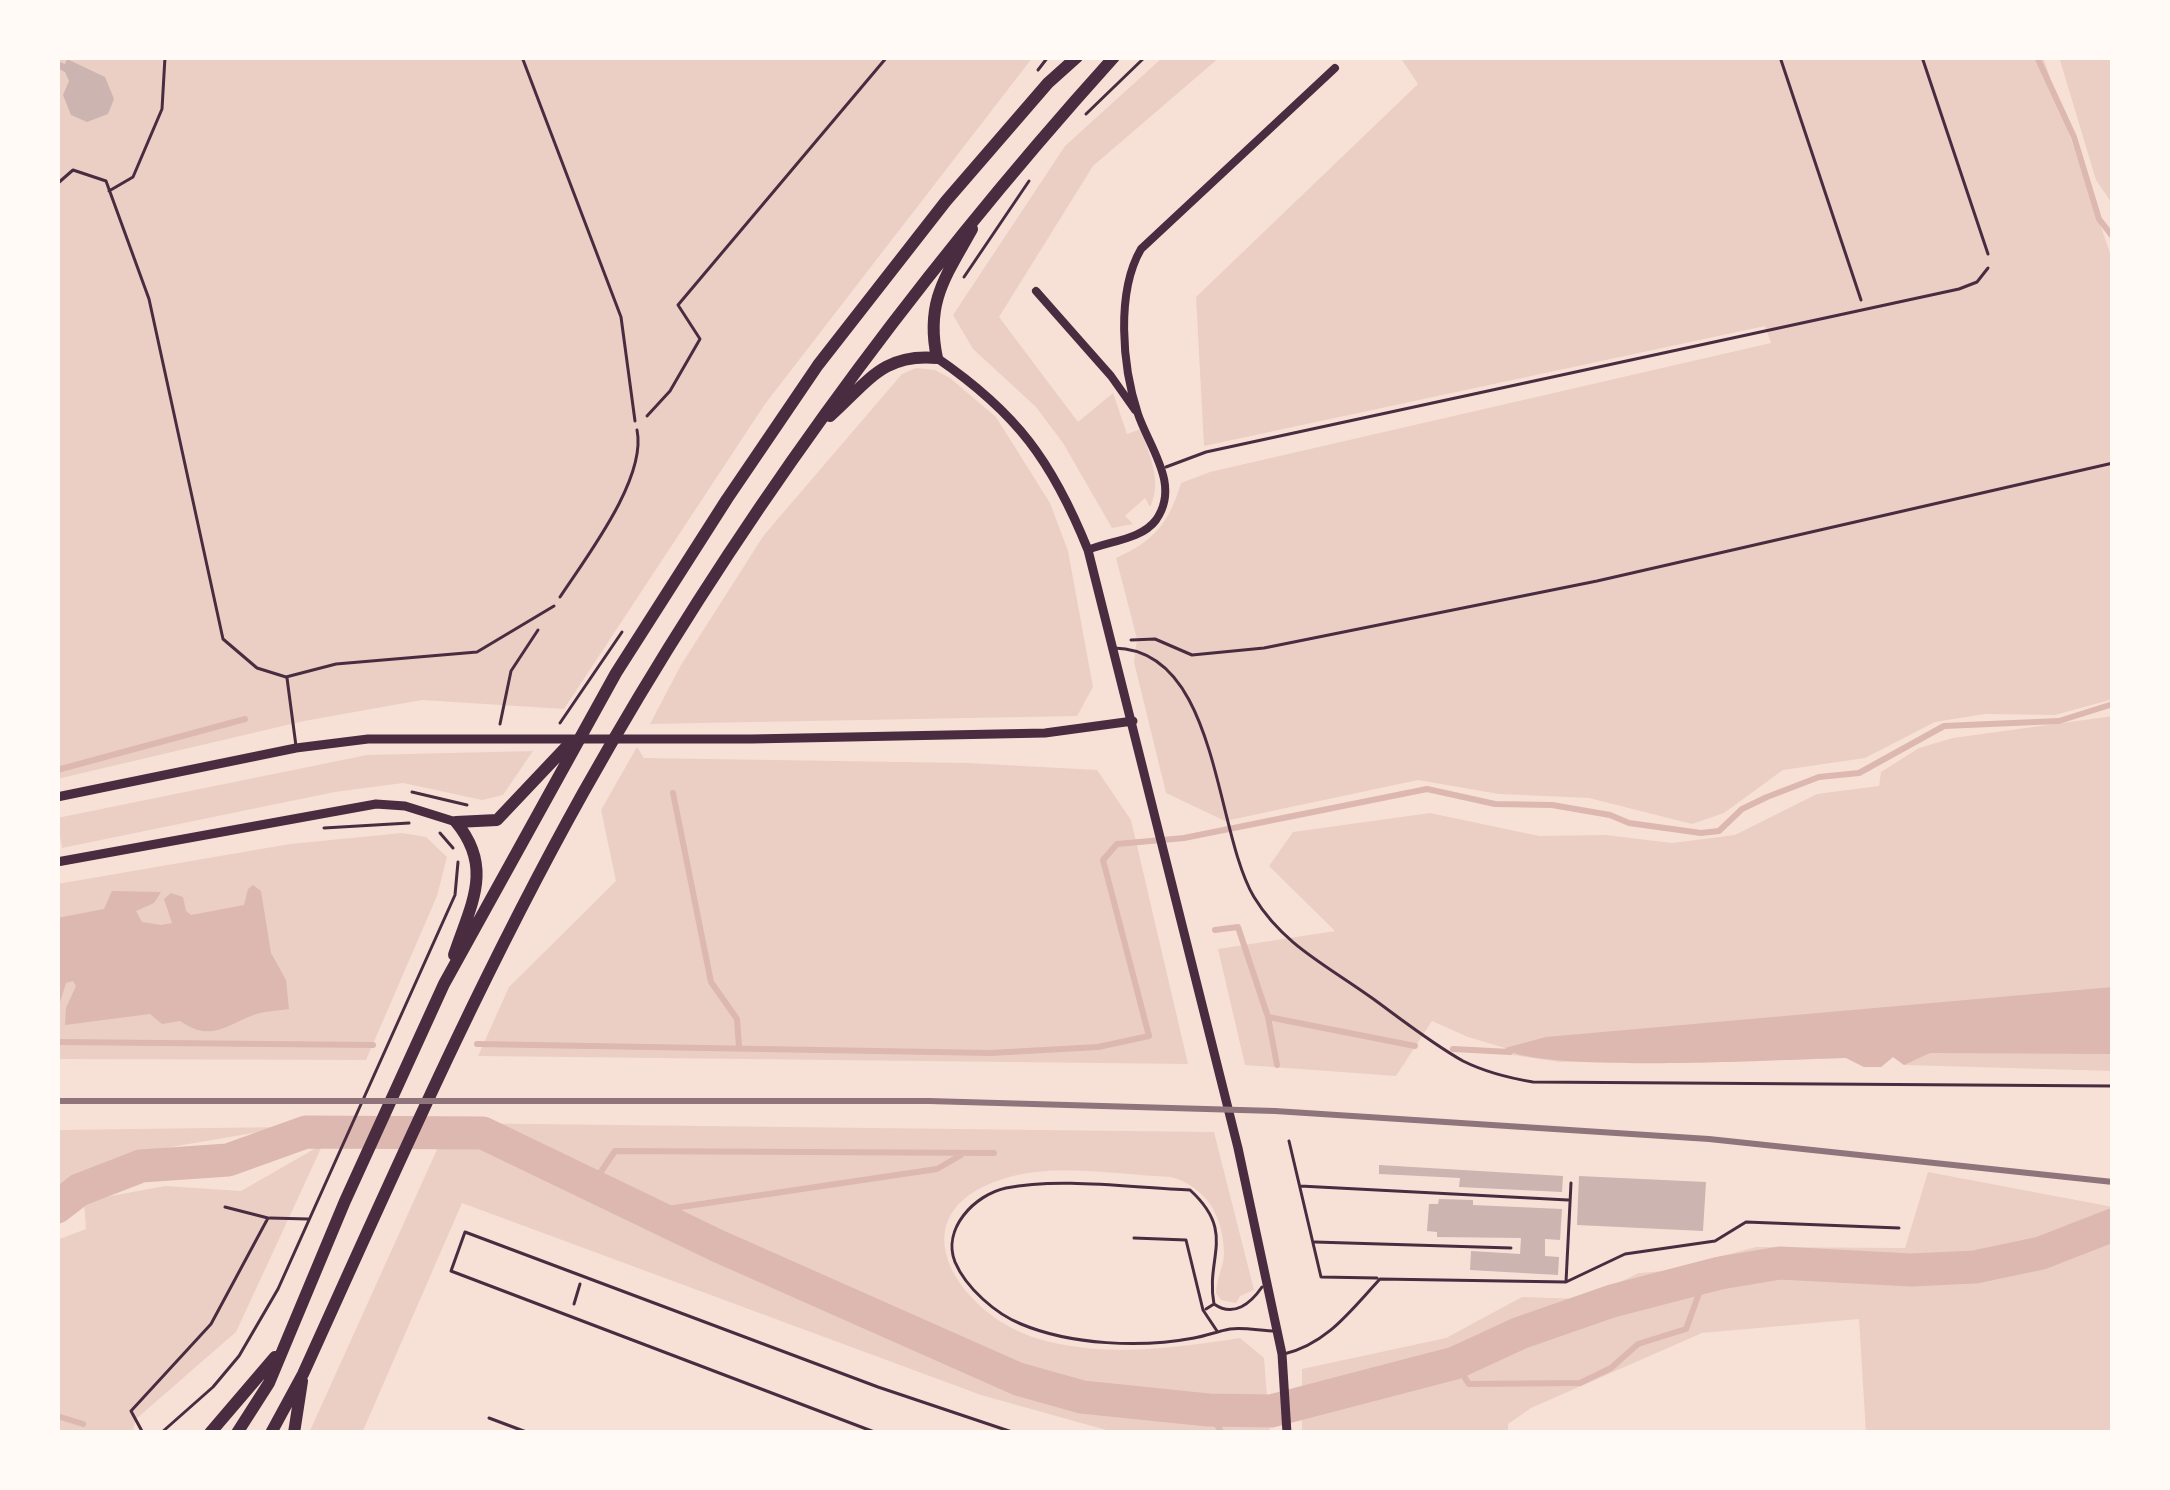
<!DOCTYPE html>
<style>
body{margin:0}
#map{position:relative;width:2170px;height:1490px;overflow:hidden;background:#f7e1d7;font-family:"Public Sans",sans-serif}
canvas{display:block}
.frame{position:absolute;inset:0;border:60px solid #fffaf5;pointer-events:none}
</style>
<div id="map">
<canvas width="2170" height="1490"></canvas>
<div class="frame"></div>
</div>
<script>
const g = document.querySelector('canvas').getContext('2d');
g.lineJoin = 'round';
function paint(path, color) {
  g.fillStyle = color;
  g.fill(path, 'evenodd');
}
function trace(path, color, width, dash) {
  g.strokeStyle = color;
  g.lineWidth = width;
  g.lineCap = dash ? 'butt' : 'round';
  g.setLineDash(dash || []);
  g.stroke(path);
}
paint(new Path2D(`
 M57,57H1033L765,404L564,709L422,700L304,721L57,779Z
 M1163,57H1220L1093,166L999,317L1078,422L1113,393L1127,434L1141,429C1149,455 1163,481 1150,507L1145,498L1125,516L1133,524L1112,528L1063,443L1036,407L973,349L953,315L1065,146Z
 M1400,57H2043L2113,262V699L2055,715L1985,714L1935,722L1865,758L1783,770L1724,813L1692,824L1589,798L1499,794L1418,780L1225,821L1166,793L1134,662L1137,639L1116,558C1154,541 1169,523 1181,483L1210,472L1771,343L1765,326L1204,446L1196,297L1418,84Z
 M2059,57H2113V205L2096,180Z
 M916,368L935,370L950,378L996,417L1050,503L1068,551L1093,687L1077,716L650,724L681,665L764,535L902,374Z
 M2113,716V1071L1904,1065L1893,1057L1881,1067H1864L1846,1058L1560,1062L1513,1055L1505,1048L1468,1037L1432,1021L1396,1076L1245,1065L1218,949L1335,931L1269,866L1293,832L1430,813L1539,836L1606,835L1672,843L1735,835L1817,794L1879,786L1881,772L1919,748L1953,738Z
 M637,747L644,758L968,763L1097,770L1131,820L1188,1064L478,1056L509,987L616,881L601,810Z
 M533,751L503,795L482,800L403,783L335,792L62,848L57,818L367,755Z
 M402,833L426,837L447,857L437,896L366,1060L57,1059V884L290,844Z
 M449,1123L1214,1132L1254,1290L1240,1296L1236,1303L1221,1300L1216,1293C1216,1279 1224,1267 1224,1253C1223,1215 1206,1187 1171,1177C1119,1175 1056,1163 1006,1178C891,1212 958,1315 1039,1339C1104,1358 1175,1348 1240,1338L1264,1358L1270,1433H1117L981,1395L462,1203L362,1433H309Z
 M288,1127L142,1152L57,1189V1130Z
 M323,1144L236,1332L136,1419L132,1433H57V1240L86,1229L84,1201L165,1186L241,1191Z
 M1928,1172L2113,1207V1433H1866L1859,1319L1702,1333L1531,1408L1508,1424V1433H1302V1369L1446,1338L1522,1297L1584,1299L1639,1273L1664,1271L1756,1247L1905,1248Z`), '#ebcfc5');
paint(new Path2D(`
 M253,885L261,891L271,953L286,980L289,1009C277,1011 262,1011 251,1016C222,1028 209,1041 180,1021L162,1024L150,1014L65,1025L66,1008L76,986L73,981L66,983L57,1012V918L104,909L112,891L161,892L154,903L136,911L142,922L161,925L172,923L164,899L171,893L183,897L186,911L191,915L244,905L248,889Z
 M2113,987V1054L1930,1053L1904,1065L1893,1057L1881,1067H1864L1846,1058C1793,1059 1532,1074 1505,1048L1546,1037Z`), '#dcb8b0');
trace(new Path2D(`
 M2037,57L2074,137L2099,219L2113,237
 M57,770L245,719
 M673,793L711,982L737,1019L739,1047
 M1215,930L1238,927L1268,1017L1415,1046
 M1268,1017L1277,1065
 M57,1042L373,1045
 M477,1044L991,1053L1098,1047L1149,1036L1103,860L1117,844L1184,838L1427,789L1495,804L1552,805L1610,815L1629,823L1701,833L1719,831L1742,809L1767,797L1819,777L1859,773L1944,726L2059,721L2113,704
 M1453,1049L1510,1052
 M592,1185L615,1151L994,1153
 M647,1212L937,1169L961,1155
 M1455,1363L1469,1384L1580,1383L1611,1368L1638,1344L1686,1329L1705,1277
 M1208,1410L1222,1433
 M57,1416L83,1424`), '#dcb8b0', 6);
trace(new Path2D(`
 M57,1207L79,1190L141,1166L228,1160L306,1132L483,1133L718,1246L1018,1379L1082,1397L1208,1410L1271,1411L1455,1363L1520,1333L1612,1301L1720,1273L1780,1263L1911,1270L1975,1267L2041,1253L2113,1225`), '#dcb8b0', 33);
paint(new Path2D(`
 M67,59L105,77L114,99L108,114L87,122L71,115L63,95L69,81L65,72L57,68V61L65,64Z
 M1379,1165L1563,1176L1562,1192L1459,1187L1460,1178L1379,1174Z
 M1579,1176L1706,1182L1703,1231L1577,1225Z
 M1439,1199L1473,1200V1205L1562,1209L1560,1240L1545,1239V1256L1559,1257L1558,1275L1470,1270L1471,1251L1520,1254L1521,1238L1437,1237V1232L1427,1231L1429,1204H1438Z`), '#ccb4b1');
trace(new Path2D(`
 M1780,57L1861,300
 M1922,57L1988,254
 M1038,70L1048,57
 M1086,114L1145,57
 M964,277L1029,181
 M647,416L670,391L700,339L678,305L887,57
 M560,597C587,556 647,478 637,430
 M1131,640L1155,639L1192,655L1264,648L1597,581L2113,463
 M560,723L622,632
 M500,724L511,671L538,630
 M412,792L467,805
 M324,828L409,823
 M440,833L453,848
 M270,1218L308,1219
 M574,1304L580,1284
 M489,1418L529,1433
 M143,1433L131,1411L211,1324L268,1218L225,1207
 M161,1433L213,1387L239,1356L278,1289L455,895L458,862`), '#4a2c40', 3);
trace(new Path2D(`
 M522,57L621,317L635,421
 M57,184L73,170L106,181L149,299L223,639L257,668L286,677L336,664L477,652L554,606
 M109,191L133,177L162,109L165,57
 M1166,467L1206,452L1959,289L1977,282L1988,268
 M1114,648C1219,649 1214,830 1254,897C1283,945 1328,966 1372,998C1401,1019 1431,1043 1463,1061C1485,1072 1509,1078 1533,1082L2113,1086
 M287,678L296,746
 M1289,1141L1321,1277L1377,1278
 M1300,1186L1568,1200
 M1134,1238L1186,1240L1203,1310L1217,1331
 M1315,1242L1511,1248
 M1566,1282L1625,1254L1715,1241L1746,1222L1899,1228
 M1214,1304C1205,1257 1237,1233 1190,1190C1134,1188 1060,1177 1006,1188C974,1195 942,1229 955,1262C966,1288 996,1314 1021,1324C1071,1345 1141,1348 1194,1338C1206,1336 1218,1331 1230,1329C1245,1327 1261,1331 1276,1331
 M1206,1309L1214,1304C1234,1318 1251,1303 1262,1287
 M1284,1354C1327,1344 1351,1310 1380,1279L1566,1282L1571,1183
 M877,1433L451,1271L465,1232L878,1387L1015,1433`), '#4a2c40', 3);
trace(new Path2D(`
 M1036,291L1111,376L1135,410
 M1088,550C1109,541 1141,540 1156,520C1181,485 1149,447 1138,414C1122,366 1116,292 1141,249L1335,68`), '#4a2c40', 8);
trace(new Path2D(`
 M937,358C1017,413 1052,461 1088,550L1238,1148L1282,1354L1287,1433
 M57,797L296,748L368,739H752L1045,733L1133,721
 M57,862L376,804L405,806L456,822`), '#4a2c40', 9);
trace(new Path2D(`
 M830,416C868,382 883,353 937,358C925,302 946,276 972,229
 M456,822L497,820L567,746
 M454,955C471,904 494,868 456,822
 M210,1433L275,1357
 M237,1433L269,1383L345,1201L444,984L616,673L727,499L818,365L946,201L1048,83L1077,57
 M271,1433L303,1374C392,1178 478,981 583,793C731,529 912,281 1114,57
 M294,1433L302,1381`), '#4a2c40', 12);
trace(new Path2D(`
 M57,1101H929L1275,1111L1709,1139L2113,1182`), '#8f747c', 6);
</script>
